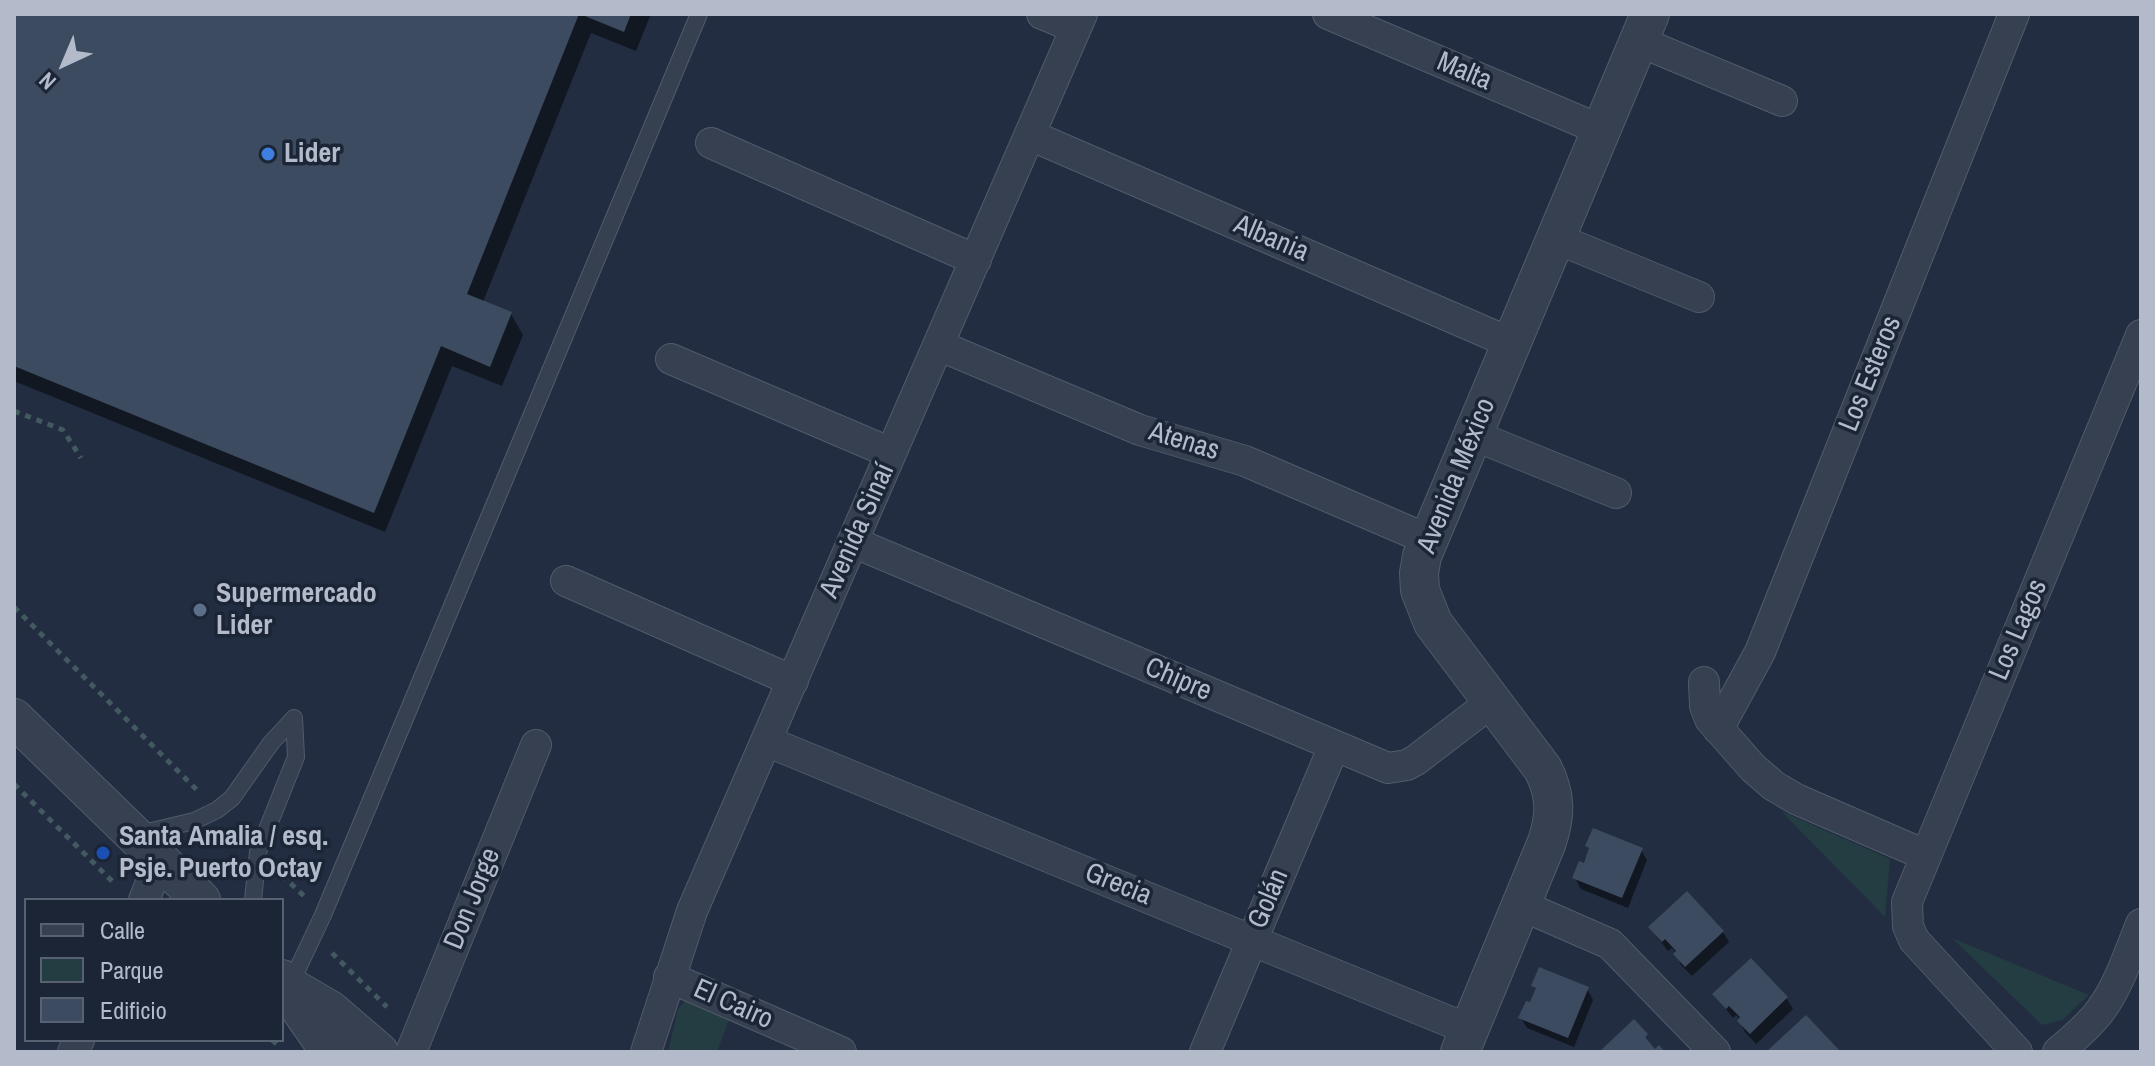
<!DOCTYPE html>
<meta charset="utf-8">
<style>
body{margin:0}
#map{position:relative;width:2155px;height:1066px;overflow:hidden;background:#222d41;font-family:"Archivo Narrow",sans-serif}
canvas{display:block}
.frame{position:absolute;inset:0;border:16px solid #b3bbcb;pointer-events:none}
.legend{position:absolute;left:24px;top:898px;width:260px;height:144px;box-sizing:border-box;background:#1b2536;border:2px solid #586172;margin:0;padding:10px 14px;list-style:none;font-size:24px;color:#b3bbcb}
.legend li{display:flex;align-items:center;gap:16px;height:40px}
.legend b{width:40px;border:2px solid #586172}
.north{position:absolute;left:24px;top:24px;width:80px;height:80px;-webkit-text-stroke:6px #1b2536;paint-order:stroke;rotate:224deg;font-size:22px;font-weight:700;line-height:32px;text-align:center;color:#b3bbcb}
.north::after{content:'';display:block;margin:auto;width:28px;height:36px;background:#b3bbcb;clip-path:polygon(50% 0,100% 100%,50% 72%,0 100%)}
</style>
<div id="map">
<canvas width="2155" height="1066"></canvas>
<div class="frame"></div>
<ul class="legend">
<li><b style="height:10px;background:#364051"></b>Calle</li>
<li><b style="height:22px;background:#243d42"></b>Parque</li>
<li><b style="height:22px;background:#3d4b61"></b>Edificio</li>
</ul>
<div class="north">N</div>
</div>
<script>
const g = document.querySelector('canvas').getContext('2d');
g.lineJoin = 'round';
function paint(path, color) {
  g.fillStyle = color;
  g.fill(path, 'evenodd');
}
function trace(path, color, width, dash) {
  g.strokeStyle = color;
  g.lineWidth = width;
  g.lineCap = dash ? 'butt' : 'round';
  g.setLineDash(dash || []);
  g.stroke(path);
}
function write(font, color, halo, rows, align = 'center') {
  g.font = font + ' "Archivo Narrow",sans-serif';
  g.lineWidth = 7;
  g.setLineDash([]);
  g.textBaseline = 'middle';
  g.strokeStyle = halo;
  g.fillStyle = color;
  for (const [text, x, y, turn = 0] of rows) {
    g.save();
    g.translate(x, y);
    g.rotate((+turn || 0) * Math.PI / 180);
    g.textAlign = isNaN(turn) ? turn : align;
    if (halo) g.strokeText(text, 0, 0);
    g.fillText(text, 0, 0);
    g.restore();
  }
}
paint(new Path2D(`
 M1781,811L1890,859L1885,917Z
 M1952,938L2089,995L2062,1020L2042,1025Z
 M688,998L732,1011L717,1052H668L678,1009Z`), '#243d42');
paint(new Path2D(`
 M14,14H651L636,51L591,33L483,302L511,314L523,335L502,386L452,366L385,532L14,381Z
 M1587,846L1641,850L1647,860L1628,908L1581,889L1575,878L1585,866L1590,851Z
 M1650,928L1723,932L1729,942L1692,976L1681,965L1676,953L1672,948L1668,951Z
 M1750,961L1787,999L1793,1009L1756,1044L1745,1032L1739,1021L1741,1020L1736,1015L1733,1018L1715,995Z
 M1534,986L1587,989L1593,1000L1574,1047L1527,1028L1521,1018L1531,1005L1537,991Z`), '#0007');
paint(new Path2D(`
 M14,14H579L467,294L512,312L490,367L441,346L374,513L14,366Z
 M580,14H631L624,32Z
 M1593,828L1643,848L1622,898L1572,878L1579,861L1584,863L1589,848L1585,846Z
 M1687,891L1724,931L1685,967L1673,954L1676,951L1665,939L1662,942L1648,927Z
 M1751,958L1788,997L1750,1034L1737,1021L1740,1017L1729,1006L1726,1009L1712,994Z
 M1539,967L1589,987L1568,1038L1518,1018L1526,1001L1530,1002L1536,988L1531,986Z
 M1806,1015L1841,1052H1766Z
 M1634,1019L1648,1034L1645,1037L1655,1049L1659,1045L1665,1052H1599Z`), '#3d4b61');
const service = new Path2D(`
 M135,835L194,821L217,810L232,798L271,743L294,718
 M253,900L258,852L296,757L294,718
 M290,985L323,915L699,14`);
const minor = new Path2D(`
 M1042,14L1076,28
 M1328,14L1601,130
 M1638,41L1782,101
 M1030,135L1511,343
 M711,143L976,260
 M1555,238L1699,297
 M938,345L1140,430L1245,461L1429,540
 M671,359L891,453
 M1473,435L1616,493
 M853,542L1388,768L1407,765L1416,760L1493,701
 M566,581L793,681
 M1704,682L1705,706L1710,719L1753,768L1774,786L1796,799L1925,855
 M1718,729L1760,652L2014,14
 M766,741L1470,1030
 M144,900L160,860
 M1521,905L1610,944L1715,1052
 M669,977L841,1052
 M73,1052L79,1040
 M411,1052L536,745
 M646,1052L692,911L1082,14
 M1205,1052L1334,746
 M2017,1052L1914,940L1908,926L1907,902L2141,335
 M2058,1052C2073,1039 2088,1027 2100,1011C2119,986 2129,953 2141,924`);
const tertiary = new Path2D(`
 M14,718L201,900
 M282,979L289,986L330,1010L379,1052
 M290,989L300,1009L330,1052
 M1460,1052L1547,842C1556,814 1556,795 1543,769L1433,623L1420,590L1419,573L1422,556L1650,14`);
trace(service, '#515b6b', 18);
trace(minor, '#515b6b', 32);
trace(tertiary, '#515b6b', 40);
trace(new Path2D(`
 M14,411L63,430L81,458
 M14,607L198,791
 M14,784L116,885
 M282,875L306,898
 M332,953L387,1007
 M272,1040L281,1048`), '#425a5f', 5, [6, 6]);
trace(service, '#364051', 16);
trace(minor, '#364051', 30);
trace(tertiary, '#364051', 38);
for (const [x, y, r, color] of [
 [268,154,8,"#3f7fe0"],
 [200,610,8,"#5c6f8a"],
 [103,853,8,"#1a4fb4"]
]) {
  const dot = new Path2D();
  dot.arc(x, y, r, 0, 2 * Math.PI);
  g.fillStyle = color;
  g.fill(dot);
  trace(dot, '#1b2536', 3);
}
write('28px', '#b3bbcb', '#1b2536', [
 ["Malta",1464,72,23],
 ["Albania",1271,239,23],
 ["Los Esteros",1871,374,-68],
 ["Atenas",1184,442,17],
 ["Avenida México",1457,476,-68],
 ["Avenida Sinaí",858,531,-66],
 ["Los Lagos",2019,630,-67],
 ["Chipre",1178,680,23],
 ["Grecia",1118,885,22],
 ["Don Jorge",473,899,-68],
 ["Golán",1269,899,-67],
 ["El Cairo",733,1005,24]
]);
write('bold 28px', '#b3bbcb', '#1b2536', [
 ["Lider",284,154],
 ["Supermercado",216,594],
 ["Lider",216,626],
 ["Santa Amalia / esq.",119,837],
 ["Psje. Puerto Octay",119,869]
], 'left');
</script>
